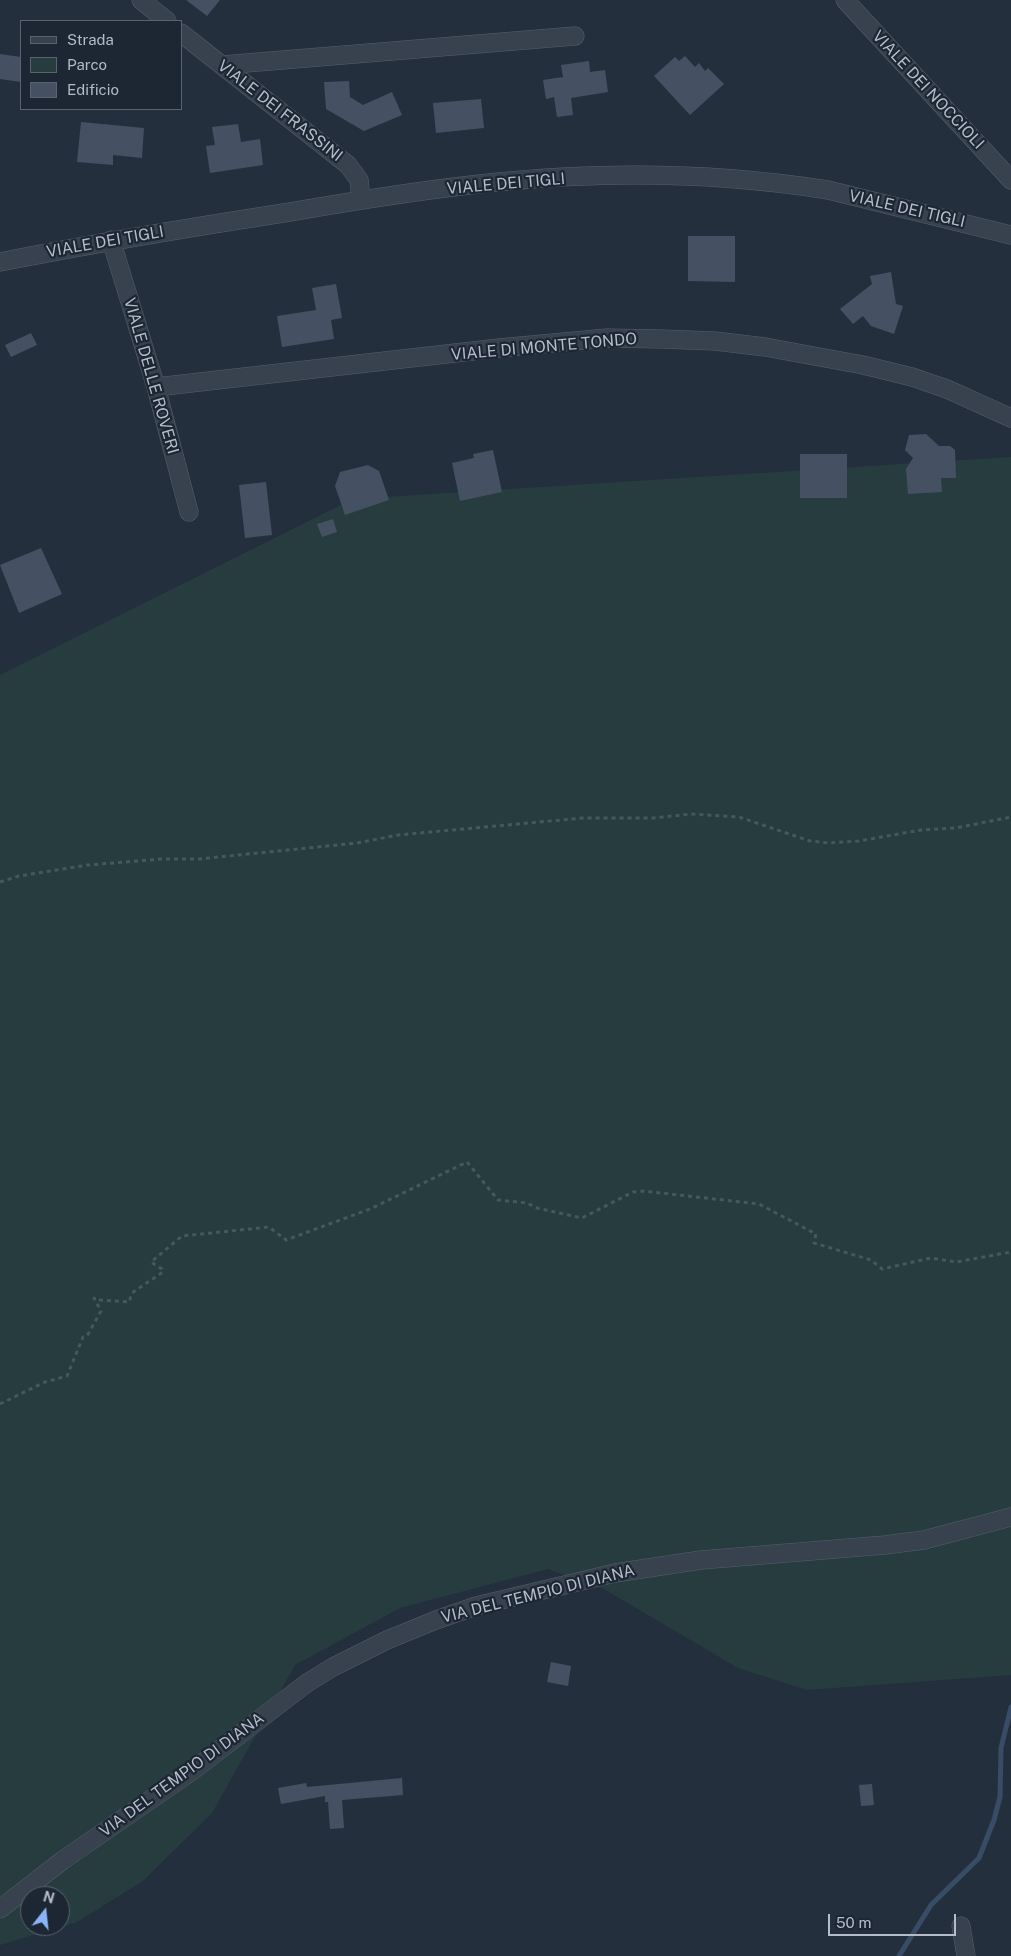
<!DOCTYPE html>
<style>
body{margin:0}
#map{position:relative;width:1011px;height:1956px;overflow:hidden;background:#242f3e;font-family:"Public Sans",sans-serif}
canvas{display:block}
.legend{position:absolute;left:20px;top:20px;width:162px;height:90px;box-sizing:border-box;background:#1d2633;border:1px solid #59626f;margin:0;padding:6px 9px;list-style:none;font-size:15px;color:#b4bcc9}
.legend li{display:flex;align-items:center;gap:10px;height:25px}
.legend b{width:25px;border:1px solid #59626f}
.north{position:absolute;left:20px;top:1886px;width:50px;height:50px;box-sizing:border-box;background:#1d2633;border:1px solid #59626f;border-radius:50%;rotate:16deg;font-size:14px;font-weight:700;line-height:20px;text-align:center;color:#b4bcc9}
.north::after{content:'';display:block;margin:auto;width:18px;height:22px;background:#8ab4f8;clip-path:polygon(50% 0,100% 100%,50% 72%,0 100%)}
.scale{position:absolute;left:828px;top:1914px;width:128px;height:22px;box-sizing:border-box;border:2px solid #b4bcc9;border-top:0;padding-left:6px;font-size:15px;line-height:18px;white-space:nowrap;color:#b4bcc9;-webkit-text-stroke:4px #1d2633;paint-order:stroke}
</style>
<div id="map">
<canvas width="1011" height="1956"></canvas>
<ul class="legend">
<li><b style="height:6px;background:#38414e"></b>Strada</li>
<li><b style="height:14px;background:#263c3f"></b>Parco</li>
<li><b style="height:14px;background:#455162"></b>Edificio</li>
</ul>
<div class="north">N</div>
<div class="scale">50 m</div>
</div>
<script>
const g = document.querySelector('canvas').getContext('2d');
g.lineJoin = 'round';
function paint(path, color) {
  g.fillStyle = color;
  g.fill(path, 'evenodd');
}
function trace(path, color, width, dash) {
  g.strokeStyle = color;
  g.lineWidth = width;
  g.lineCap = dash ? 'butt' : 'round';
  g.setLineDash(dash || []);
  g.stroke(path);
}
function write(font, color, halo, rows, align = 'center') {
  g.font = font + ' "Public Sans",sans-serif';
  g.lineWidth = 4.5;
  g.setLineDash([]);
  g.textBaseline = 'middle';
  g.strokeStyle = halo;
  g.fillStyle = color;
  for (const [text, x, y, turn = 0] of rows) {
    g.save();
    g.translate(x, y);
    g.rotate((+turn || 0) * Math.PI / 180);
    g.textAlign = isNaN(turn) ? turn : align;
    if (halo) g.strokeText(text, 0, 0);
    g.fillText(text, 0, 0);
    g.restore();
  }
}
paint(new Path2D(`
 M1011,457V1675L807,1690L738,1668L602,1588L548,1569L400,1608L295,1665L212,1813L143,1881L77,1922L0,1945V675L353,499ZM30,1896H60V1926H30Z`), '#263c3f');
trace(new Path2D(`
 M899,1956L931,1905L979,1858L994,1820L1000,1797L1001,1748L1011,1707`), '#394c67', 5);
paint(new Path2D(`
 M186,0H220L207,16Z
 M0,54L21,57V82L0,79Z
 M685,56L695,67L699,63L705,71L708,68L724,84L690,115L654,76L675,57L679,61Z
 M589,61L590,72L605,70L608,92L571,98L573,115L557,117L554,97L546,99L543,80L563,77L561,65Z
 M349,81L350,97L363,105L392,92L402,115L364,131L326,109L324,82Z
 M481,99L484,128L436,133L433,103Z
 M81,122L144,128L142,158L113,155V165L77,162Z
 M238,124L241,142L260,139L263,165L210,173L206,146L215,145L212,127Z
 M688,236H735V282L688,281Z
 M891,272L896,304L903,306L894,334L871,326L863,316L853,324L840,309L872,284L870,276Z
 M336,284L342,318L331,320L334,339L282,347L277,316L316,310L312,288Z
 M31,333L37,345L11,357L5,345Z
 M926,434L939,446H950L955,450L956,478H941L942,492L908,494L906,469L913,458L905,450L909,435Z
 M493,450L502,492L460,501L452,463L474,458L473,454Z
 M800,454H847V498H800Z
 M368,465L379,471L389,500L345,515L335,486L340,472Z
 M266,482L272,535L245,538L239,485Z
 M333,519L337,532L322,537L317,524Z
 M41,548L62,594L19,613L0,565Z
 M551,1662L571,1666L568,1686L547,1682Z
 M402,1778L403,1795L342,1800L344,1828L330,1829L328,1802H325V1796L281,1804L278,1788L306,1783L307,1787Z
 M872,1784L874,1805L861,1806L859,1785Z`), '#455162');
const minor = new Path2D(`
 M141,0L167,21
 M845,0L1011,180
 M181,33L348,165L359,180L361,200
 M222,65L575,36
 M111,240L156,387L189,512
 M0,262C96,243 193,227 290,212C359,200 428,189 498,182C607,171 720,173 828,190L1011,235
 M156,387L499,348L607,338L661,339L715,341L765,347L863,365L912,377L947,389L1011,418
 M0,1909L63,1860L192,1771L307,1683L333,1667L387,1640L436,1620L476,1606L615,1573L701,1560L885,1545L924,1540L1011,1517
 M961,1926L966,1956`);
trace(minor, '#565f6c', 19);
trace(new Path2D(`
 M0,882L19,876L88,865L162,859H199L357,843L398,835L583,818H653L691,814L739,817L810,841L829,843L859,841L921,830L956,828L1011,817
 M0,1404L45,1382L67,1376L83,1337L87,1336L101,1311L94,1298L98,1300L129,1302L132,1293L163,1272L162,1269L151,1262L182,1236L269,1227L286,1240L370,1209L467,1162L498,1200L527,1203L537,1208L582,1218L633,1192L643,1191L759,1204L816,1234L814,1243L871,1260L882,1269L931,1258L956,1262L1011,1252`), '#44595c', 3, [4, 4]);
trace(minor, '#38414e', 18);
write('16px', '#b4bcc9', '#1d2633', [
 ["VIALE DEI NOCCIOLI",928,90,47],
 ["VIALE DEI FRASSINI",280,111,38],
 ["VIALE DEI TIGLI",506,184,-5],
 ["VIALE DEI TIGLI",907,209,13],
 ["VIALE DEI TIGLI",105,242,-10],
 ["VIALE DI MONTE TONDO",544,347,-5],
 ["VIALE DELLE ROVERI",151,376,74],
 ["VIA DEL TEMPIO DI DIANA",538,1594,-14],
 ["VIA DEL TEMPIO DI DIANA",182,1775,-36]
]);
</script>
